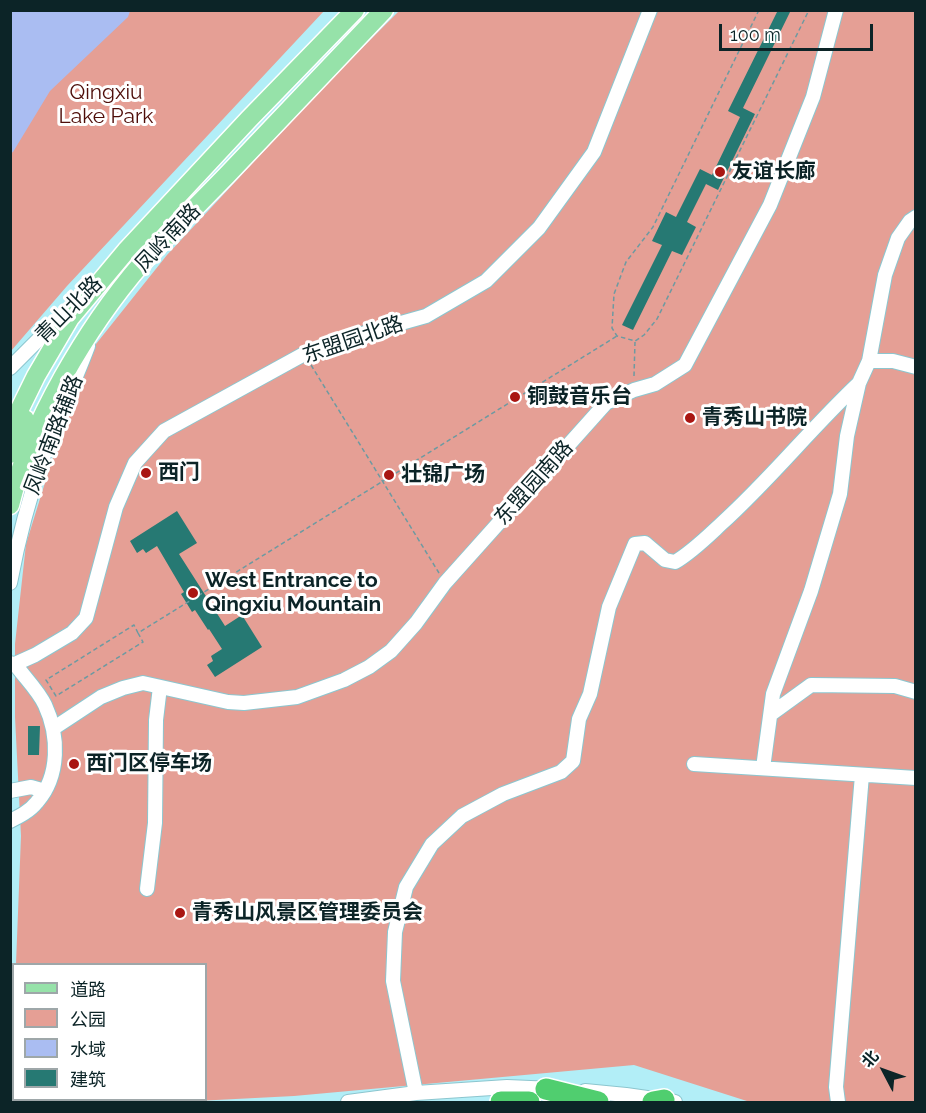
<!DOCTYPE html>
<meta charset="utf-8">
<style>
body{margin:0}
#map{position:relative;width:926px;height:1113px;overflow:hidden;background:#b2eef7;font-family:Raleway,"Noto Sans SC",sans-serif}
canvas{display:block}
.frame{position:absolute;inset:0;border:12px solid #0c2427;pointer-events:none}
.legend{position:absolute;left:12px;top:963px;width:195px;height:138px;box-sizing:border-box;background:#fff;border:2px solid #9ea7a9;margin:0;padding:8px 10px;list-style:none;font-size:18px;color:#0c2427}
.legend li{display:flex;align-items:center;gap:12px;height:30px}
.legend b{width:30px;border:2px solid #9ea7a9}
.north{position:absolute;left:854px;top:1041px;width:60px;height:60px;-webkit-text-stroke:4px #fff;paint-order:stroke;rotate:311deg;font-size:16px;font-weight:700;line-height:24px;text-align:center;color:#0c2427}
.north::after{content:'';display:block;margin:auto;width:21px;height:27px;background:#0c2427;clip-path:polygon(50% 0,100% 100%,50% 72%,0 100%)}
.scale{position:absolute;left:719px;top:24px;width:154px;height:27px;box-sizing:border-box;border:3px solid #0c2427;border-top:0;padding-left:8px;font-size:18px;line-height:21px;white-space:nowrap;color:#0c2427;-webkit-text-stroke:4px #fff;paint-order:stroke}
</style>
<div id="map">
<canvas width="926" height="1113"></canvas>
<div class="frame"></div>
<ul class="legend">
<li><b style="height:8px;background:#96e2a9"></b>道路</li>
<li><b style="height:16px;background:#e59f95"></b>公园</li>
<li><b style="height:16px;background:#aabdf2"></b>水域</li>
<li><b style="height:16px;background:#267973"></b>建筑</li>
</ul>
<div class="north">北</div>
<div class="scale">100 m</div>
</div>
<script>
const g = document.querySelector('canvas').getContext('2d');
g.lineJoin = 'round';
function paint(path, color) {
  g.fillStyle = color;
  g.fill(path, 'evenodd');
}
function trace(path, color, width, dash) {
  g.strokeStyle = color;
  g.lineWidth = width;
  g.lineCap = dash ? 'butt' : 'round';
  g.setLineDash(dash || []);
  g.stroke(path);
}
function write(font, color, halo, rows, align = 'center') {
  g.font = font + ' Raleway,"Noto Sans SC",sans-serif';
  g.lineWidth = 6;
  g.setLineDash([]);
  g.textBaseline = 'middle';
  g.strokeStyle = halo;
  g.fillStyle = color;
  for (const [text, x, y, turn = 0] of rows) {
    g.save();
    g.translate(x, y);
    g.rotate((+turn || 0) * Math.PI / 180);
    g.textAlign = isNaN(turn) ? turn : align;
    if (halo) g.strokeText(text, 0, 0);
    g.fillText(text, 0, 0);
    g.restore();
  }
}
paint(new Path2D(`
 M11,11H324L67,286L11,351Z
 M399,11H915V1102H750L634,1065L294,1096L177,1102H51L47,1100H206V964H16L21,836L15,717V644L26,544L65,418L96,344L167,255L331,79Z`), '#e59f95');
paint(new Path2D(`
 M10,11H130L128,17L50,91L13,152L11,153Z`), '#aabdf2');
paint(new Path2D(`
 M778,10H791L743,108L755,114L718,190L706,184L687,222L696,227L682,255L672,251L633,330L622,325L662,245L652,241L666,212L676,217L700,169L712,175L740,117L728,111Z
 M177,511L197,543L179,554L225,626L242,615L262,647L215,677L207,665L213,661L211,656L222,649L209,629L208,630L195,610L192,612L181,594L184,592L157,546L146,553L143,549L137,553L130,541Z
 M28,726H40L39,755H28Z`), '#267973');
const minor = new Path2D(`
 M869,361H893L916,367
 M10,368L70,308
 M10,583C18,540 29,498 43,458C56,420 74,384 88,346
 M10,663L15,664C24,677 38,690 45,705C59,735 60,776 37,802C30,811 20,816 10,821
 M15,664L35,655L72,633L86,618L116,507L135,463L164,431L304,354L337,341L426,316L486,281L539,228L594,152L650,10
 M771,714L811,685L895,686L916,692
 M54,728L101,697L123,688L143,683L228,702L244,703L297,697L344,680L369,667L391,651L416,623L445,583L606,403L634,390L655,384L685,365L770,205L813,97L836,10
 M694,764L916,778
 M763,768L773,694L811,591L840,494L847,436L859,383L869,361L885,275L898,238L910,221L916,217
 M10,791L31,787L45,791
 M147,889L155,823L156,720L160,687
 M585,1091L626,1095L675,1102
 M416,1093L393,981L395,932L406,887L432,844L462,816L503,794L561,772L573,761L579,719L590,694L609,607L635,544L645,543L665,560L675,562C692,552 706,538 721,524C770,480 811,428 859,383
 M15,1100L19,1102
 M348,1102L416,1093L507,1087L554,1089
 M838,1102L836,1087L862,775`);
const major = new Path2D(`
 M10,429L36,376L70,318L126,251L249,119L355,10
 M10,454L25,419
 M10,505C30,423 87,327 142,263C169,233 199,204 227,175C279,120 332,65 384,10`);
const highway = new Path2D(`
 M546,1089L598,1102
 M501,1102H529
 M653,1102L664,1100`);
trace(minor, '#8cc6cf', 16);
trace(major, '#fff', 21);
trace(highway, '#fff', 24);
trace(new Path2D(`
 M759,10L653,227L626,262L614,294L612,328L617,336L635,341L644,335L657,319L809,10
 M311,365L439,573
 M634,376L635,342
 M138,633L143,642L56,696L46,680L134,625L138,633L617,336`), '#6d9aa1', 1.5, [4.5, 3]);
trace(minor, '#fff', 14);
trace(major, '#96e2a9', 18);
trace(highway, '#50ce6f', 21);
for (const [x, y, r, color] of [
 [720,172,6,"#a91612"],
 [515,397,6,"#a91612"],
 [690,418,6,"#a91612"],
 [146,473,6,"#a91612"],
 [389,475,6,"#a91612"],
 [193,593,6,"#a91612"],
 [74,764,6,"#a91612"],
 [180,913,6,"#a91612"]
]) {
  const dot = new Path2D();
  dot.arc(x, y, r, 0, 2 * Math.PI);
  g.fillStyle = color;
  g.fill(dot);
  trace(dot, '#fff', 2);
}
write('21px', '#4e0d09', '#fff', [
 ["Qingxiu",106,93],
 ["Lake Park",106,117]
]);
write('bold 21px', '#0c2427', '#fff', [
 ["友谊长廊",732,172],
 ["铜鼓音乐台",527,397],
 ["青秀山书院",702,418],
 ["西门",158,473],
 ["壮锦广场",401,475],
 ["West Entrance to",205,581],
 ["Qingxiu Mountain",205,605],
 ["西门区停车场",86,764],
 ["青秀山风景区管理委员会",192,913]
], 'left');
write('21px', '#0c2427', '#fff', [
 ["凤岭南路",168,238,-47],
 ["青山北路",69,310,-45],
 ["东盟园北路",353,340,-19],
 ["凤岭南路辅路",54,435,-69],
 ["东盟园南路",534,483,-48]
]);
</script>
